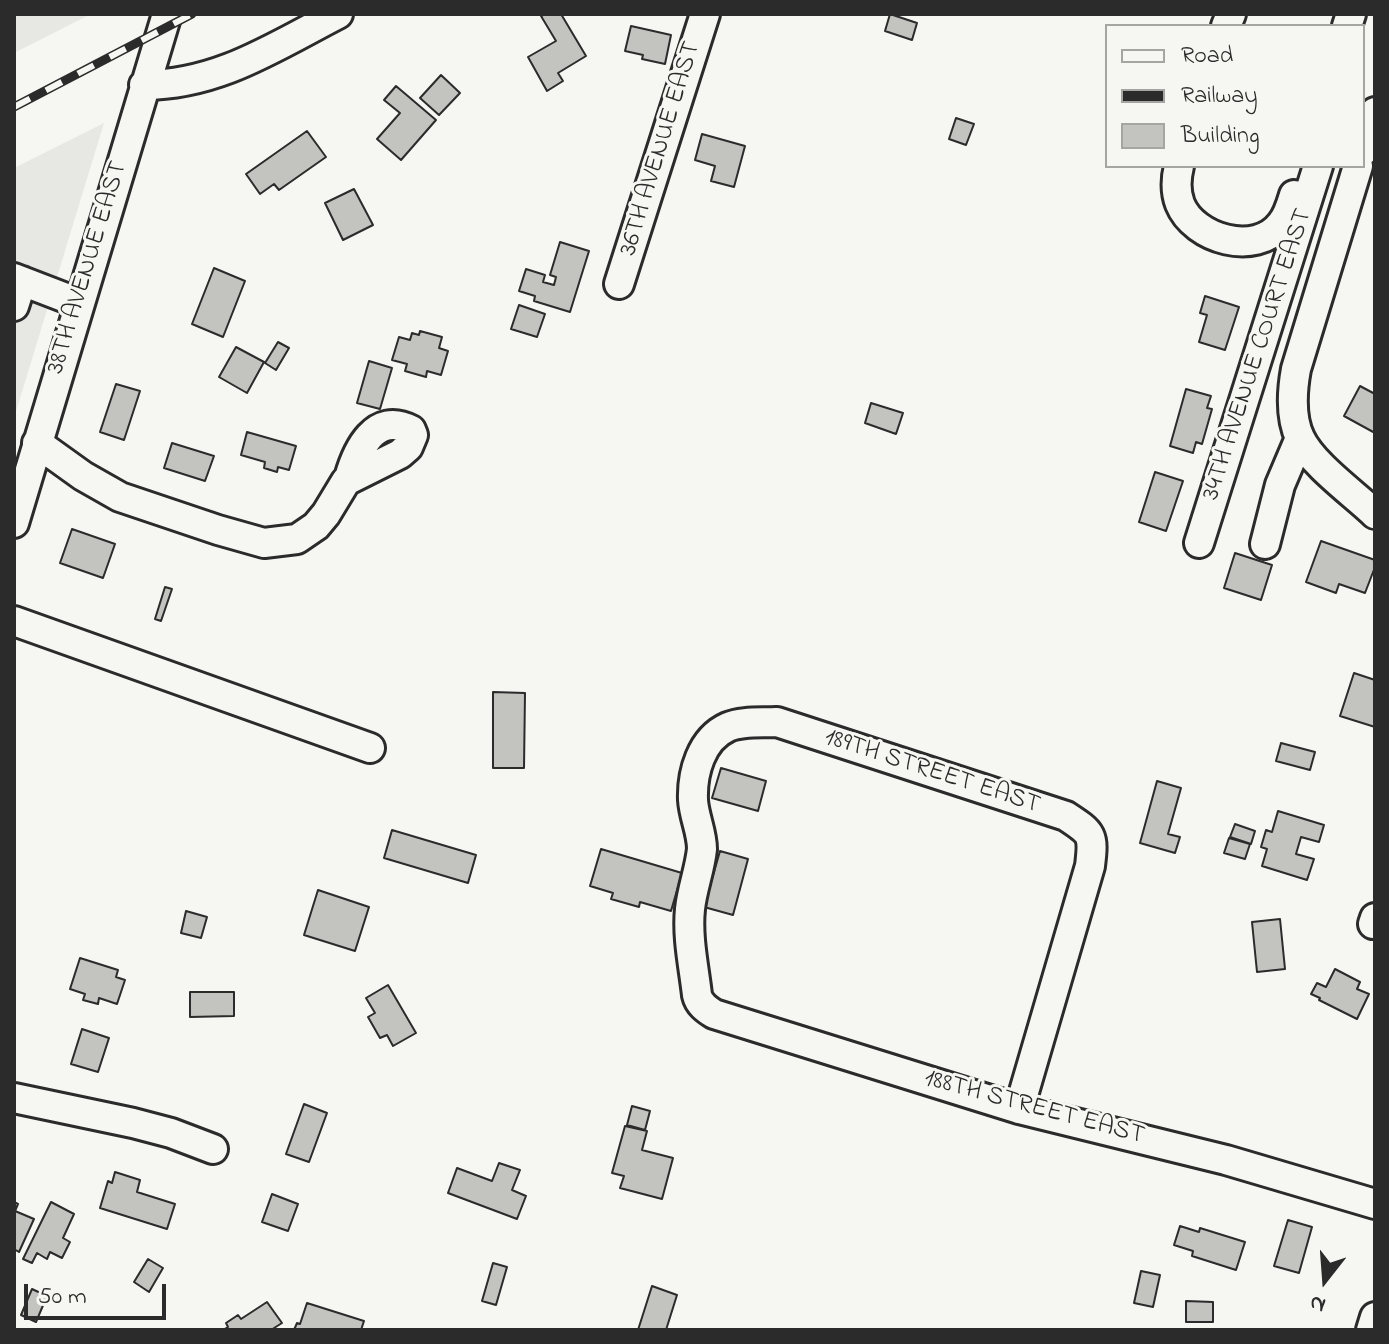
<!DOCTYPE html>
<style>
body{margin:0}
#map{position:relative;width:1389px;height:1344px;overflow:hidden;background:#f6f6f2;font-family:"Indie Flower",sans-serif}
canvas{display:block}
.frame{position:absolute;inset:0;border:16px solid #2b2b2b;pointer-events:none}
.legend{position:absolute;left:1105px;top:24px;width:260px;height:144px;box-sizing:border-box;background:#f6f6f2;border:2px solid #a5a5a2;margin:0;padding:10px 14px;list-style:none;font-size:24px;color:#2b2b2b}
.legend li{display:flex;align-items:center;gap:16px;height:40px}
.legend b{width:40px;border:2px solid #a5a5a2}
.north{position:absolute;left:1285px;top:1240px;width:80px;height:80px;-webkit-text-stroke:6px #f6f6f2;paint-order:stroke;rotate:197deg;font-size:22px;font-weight:700;line-height:32px;text-align:center;color:#2b2b2b}
.north::after{content:'';display:block;margin:auto;width:28px;height:36px;background:#2b2b2b;clip-path:polygon(50% 0,100% 100%,50% 72%,0 100%)}
.scale{position:absolute;left:24px;top:1284px;width:142px;height:36px;box-sizing:border-box;border:4px solid #2b2b2b;border-top:0;padding-left:10px;font-size:24px;line-height:28px;white-space:nowrap;color:#2b2b2b;-webkit-text-stroke:6px #f6f6f2;paint-order:stroke}
</style>
<div id="map">
<canvas width="1389" height="1344"></canvas>
<div class="frame"></div>
<ul class="legend">
<li><b style="height:10px;background:#f6f6f2"></b>Road</li>
<li><b style="height:10px;background:#2b2b2b"></b>Railway</li>
<li><b style="height:22px;background:#c3c3c0"></b>Building</li>
</ul>
<div class="north">N</div>
<div class="scale">50 m</div>
</div>
<script>
const g = document.querySelector('canvas').getContext('2d');
g.lineJoin = 'round';
function paint(path, color) {
  g.fillStyle = color;
  g.fill(path, 'evenodd');
}
function trace(path, color, width, dash) {
  g.strokeStyle = color;
  g.lineWidth = width;
  g.lineCap = dash ? 'butt' : 'round';
  g.setLineDash(dash || []);
  g.stroke(path);
}
function write(font, color, halo, rows, align = 'center') {
  g.font = font + ' "Indie Flower",sans-serif';
  g.lineWidth = 6;
  g.setLineDash([]);
  g.textBaseline = 'middle';
  g.strokeStyle = halo;
  g.fillStyle = color;
  for (const [text, x, y, turn = 0] of rows) {
    g.save();
    g.translate(x, y);
    g.rotate((+turn || 0) * Math.PI / 180);
    g.textAlign = isNaN(turn) ? turn : align;
    if (halo) g.strokeText(text, 0, 0);
    g.fillText(text, 0, 0);
    g.restore();
  }
}
paint(new Path2D(`
 M14,14H91L14,53Z
 M104,123L14,418V168Z`), '#e7e7e3');
const building = new Path2D(`
 M545,14H561L586,56L558,73L563,81L547,91L528,57L556,41L541,16Z
 M890,14L917,23L912,40L885,31Z
 M631,26L671,35L665,64L642,59L643,55L625,51Z
 M441,75L460,93L439,115L420,98Z
 M396,86L436,120L401,160L377,139L400,113L384,100Z
 M956,118L974,124L966,145L949,139Z
 M307,131L326,157L279,190L274,184L260,194L246,174Z
 M702,134L745,146L734,187L711,181L715,166L695,160Z
 M354,189L373,225L343,240L325,203Z
 M560,242L589,251L570,312L534,301L535,296L519,291L526,269L545,275L543,282L554,285L556,277L550,275Z
 M214,268L245,281L223,337L192,324Z
 M1205,296L1239,307L1225,350L1199,342L1207,315L1200,313Z
 M519,305L545,314L537,337L511,329Z
 M420,331L442,337L439,348L448,351L441,375L427,371L426,377L405,371L407,364L392,360L399,337L410,340L412,333L419,335Z
 M278,342L289,348L276,370L265,363Z
 M236,347L264,362L247,393L219,377Z
 M369,361L392,368L380,409L357,403Z
 M116,384L140,391L124,440L100,432Z
 M1360,386L1375,394V433L1344,416Z
 M1186,389L1211,396L1207,408L1212,409L1202,444L1196,442L1193,453L1170,446Z
 M871,403L903,413L896,434L865,423Z
 M247,432L296,446L289,470L278,467L277,472L264,468L265,462L241,455Z
 M172,443L214,456L205,481L164,468Z
 M1155,472L1183,481L1166,531L1139,522Z
 M72,529L115,544L103,578L60,563Z
 M1321,541L1375,560V567L1365,593L1339,584L1336,593L1306,582Z
 M1235,553L1272,565L1261,600L1224,588Z
 M165,587L172,589L161,621L155,619Z
 M1354,673L1375,680V727L1340,716Z
 M493,692L525,693L524,768H493Z
 M1281,743L1315,752L1310,770L1276,761Z
 M721,768L766,781L758,811L712,798Z
 M1157,781L1181,788L1168,834L1180,837L1175,853L1140,843Z
 M1278,811L1324,825L1319,842L1301,837L1296,854L1314,859L1307,880L1262,866L1267,849L1261,847L1266,830L1272,832Z
 M1235,824L1255,831L1251,844L1230,837Z
 M392,830L476,855L468,883L384,858Z
 M1229,838L1250,844L1245,859L1224,853Z
 M601,849L682,873L671,911L640,902L639,907L611,899L613,893L590,886Z
 M720,851L748,859L733,915L704,907Z
 M318,890L369,907L355,951L304,935Z
 M186,911L207,917L201,938L181,933Z
 M1280,919L1285,969L1257,972L1252,922Z
 M80,958L118,970L116,977L125,980L117,1004L99,998L98,1004L83,1000L85,994L70,989Z
 M1335,969L1360,982L1357,989L1369,994L1357,1019L1319,1000L1320,998L1311,994L1317,983L1326,987Z
 M388,985L416,1033L393,1046L387,1035L380,1038L368,1017L375,1013L366,998Z
 M190,992H234V1016L190,1017Z
 M82,1029L109,1038L98,1072L71,1064Z
 M304,1104L327,1113L309,1162L286,1154Z
 M632,1106L650,1111L645,1130L627,1125Z
 M625,1126L647,1131L642,1150L673,1158L662,1199L620,1188L624,1176L612,1173Z
 M499,1163L520,1170L512,1190L526,1196L517,1219L448,1193L457,1168L492,1181Z
 M115,1172L140,1180L137,1192L175,1204L167,1229L100,1208L108,1181L112,1183Z
 M272,1194L298,1204L288,1231L262,1222Z
 M14,1202L18,1204L15,1211L34,1219L19,1252L14,1249Z
 M51,1202L74,1214L63,1238L70,1242L62,1258L50,1252L47,1259L37,1253L32,1263L23,1259Z
 M1288,1220L1312,1227L1299,1273L1274,1266Z
 M1180,1226L1199,1232L1200,1228L1245,1242L1236,1270L1192,1256L1193,1251L1174,1245Z
 M148,1259L163,1268L149,1292L134,1282Z
 M493,1263L507,1267L496,1305L482,1301Z
 M1141,1271L1160,1275L1153,1307L1134,1303Z
 M652,1286L677,1295L666,1330H638Z
 M32,1289L47,1296L36,1322L21,1315Z
 M1186,1301L1213,1302V1322H1186Z
 M267,1302L282,1323L271,1330H223L228,1327L226,1323L238,1315L241,1319Z
 M307,1303L364,1321L361,1330H294L297,1323L300,1324Z`);
paint(building, '#c3c3c0');
trace(building, '#2b2b2b', 2);
const minor = new Path2D(`
 M1226,26L1231,14
 M1347,26L1351,14
 M144,85C218,85 274,47 338,14
 M1363,151L1375,112
 M1179,166C1176,178 1175,191 1180,204C1194,239 1256,257 1281,224C1288,216 1291,205 1294,195
 M1358,166L1296,369C1292,391 1290,417 1300,438C1312,464 1353,493 1375,514
 M14,278L79,303
 M619,284L705,14
 M14,306L22,281
 M37,443L83,476L120,497L218,530L264,543L297,539L316,526L326,514L346,481L400,454L408,447L413,435L411,430C375,411 357,450 349,478
 M14,523L167,14
 M1199,543L1318,166
 M1265,544L1280,485L1300,438
 M14,621L370,748
 M1373,924L1375,918
 M14,1098L133,1123L171,1133L213,1149
 M1019,1109L1090,866C1094,834 1092,833 1066,816L777,722C761,723 742,721 728,727C701,739 692,773 693,800C694,817 702,832 702,849C700,869 692,889 690,909C687,937 694,968 697,995C699,1004 706,1009 714,1014L1019,1109L1226,1160L1375,1204
 M1371,1330L1375,1317`);
trace(minor, '#2b2b2b', 34);
trace(minor, '#f6f6f2', 28);
const rail = new Path2D(`
 M14,107L192,14`);
trace(rail, '#2b2b2b', 9);
trace(rail, '#f6f6f2', 6, [18]);
write('26px', '#2b2b2b', '#f6f6f2', [
 ["36TH AVENUE EAST",662,149,-73],
 ["38TH AVENUE EAST",89,268,-73],
 ["34TH AVENUE COURT EAST",1259,355,-72],
 ["189TH STREET EAST",932,773,18],
 ["188TH STREET EAST",1034,1109,15]
]);
</script>
